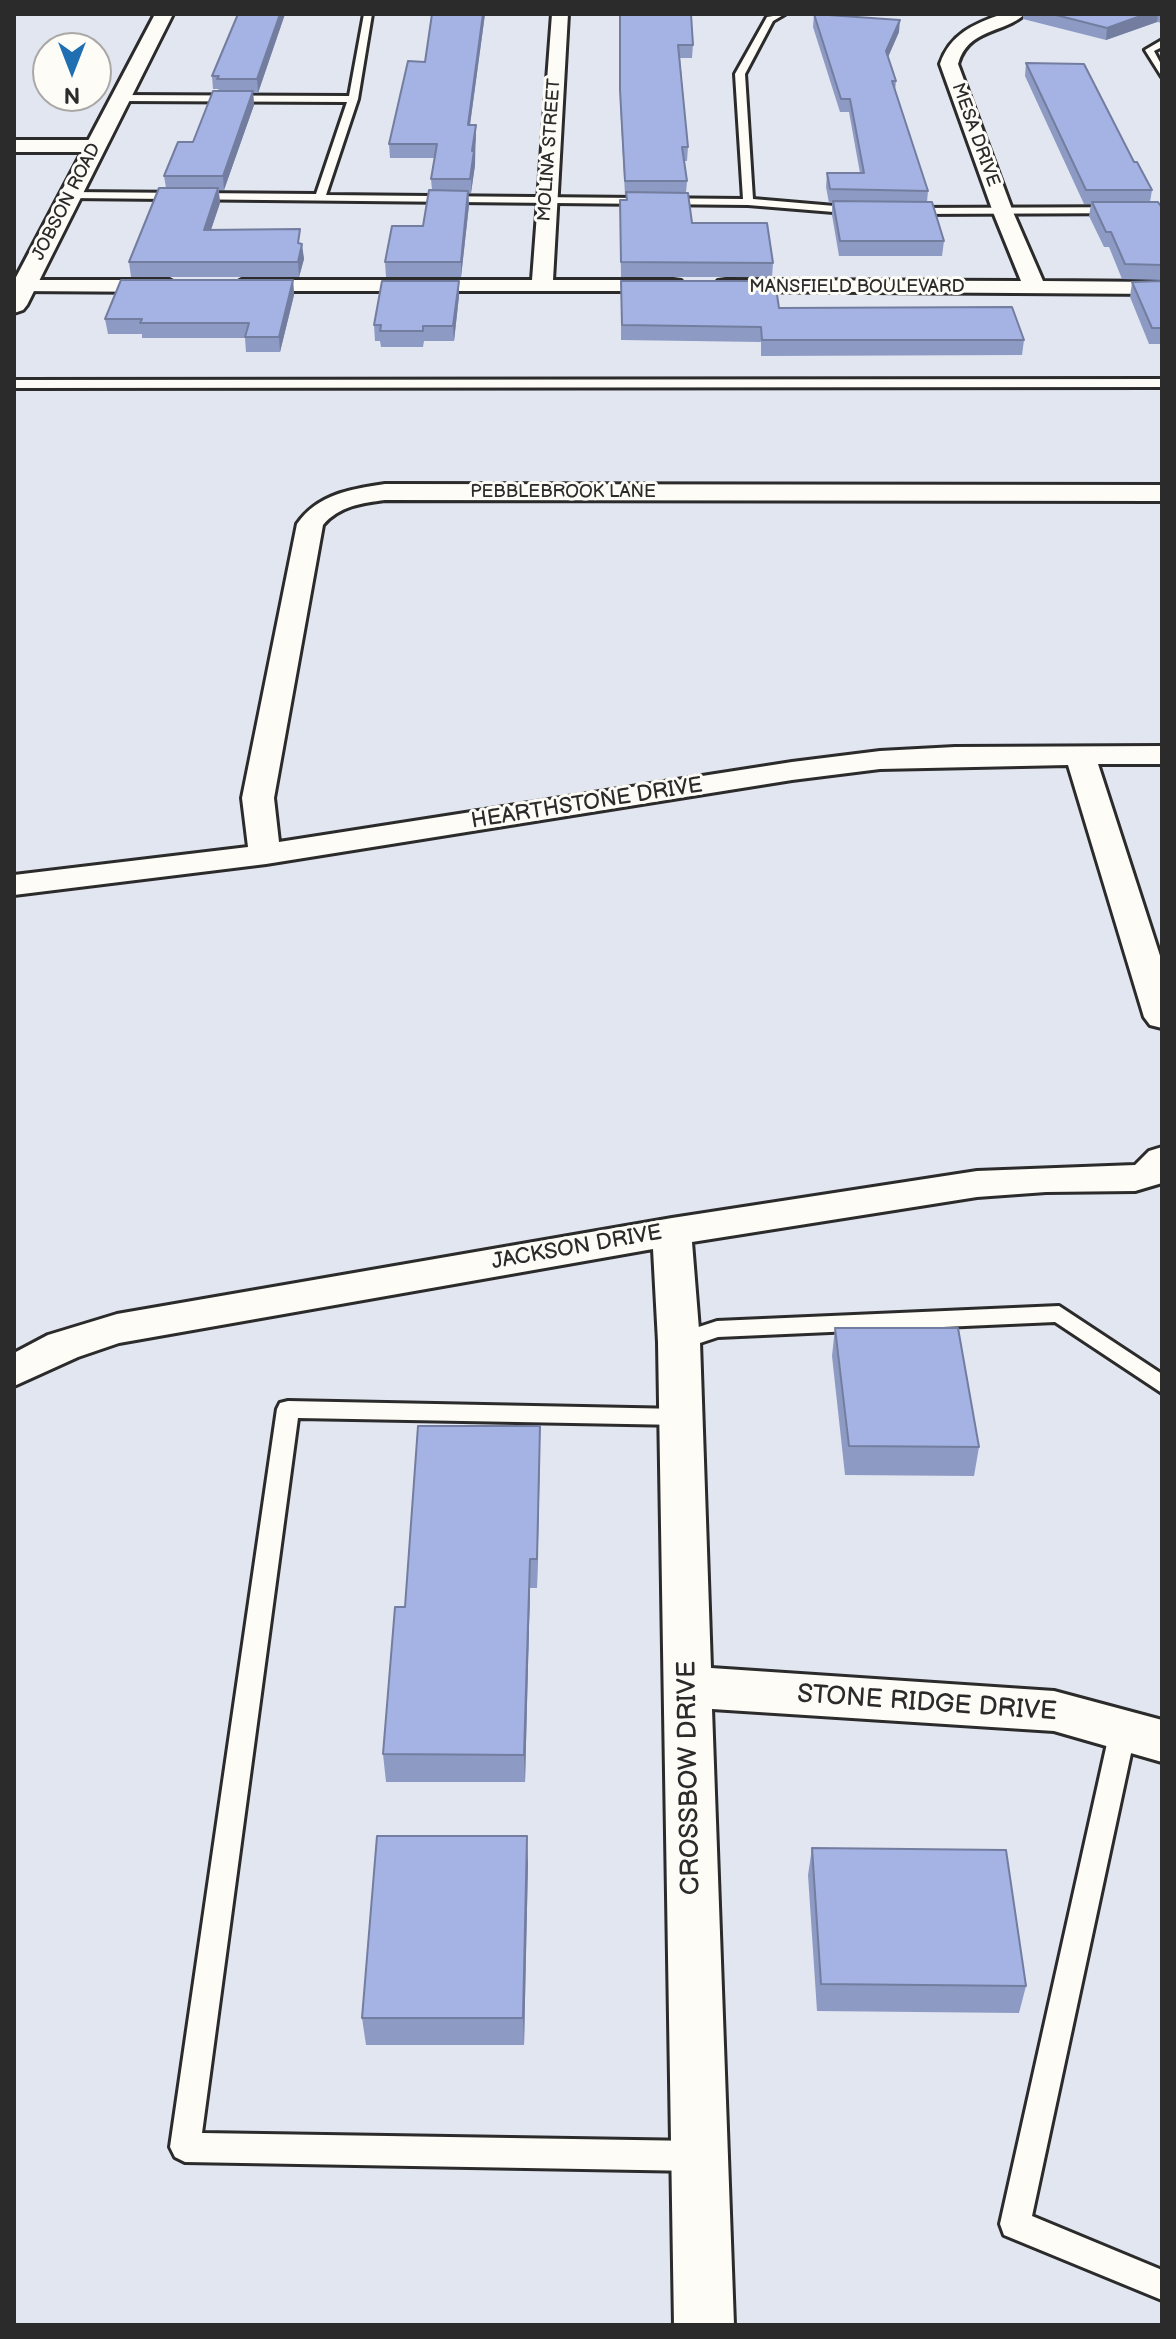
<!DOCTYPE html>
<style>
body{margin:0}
#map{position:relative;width:1176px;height:2339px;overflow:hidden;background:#e2e6f1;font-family:"Balsamiq Sans",sans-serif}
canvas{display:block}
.frame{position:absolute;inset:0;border:16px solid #2b2b2b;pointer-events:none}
.north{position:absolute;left:32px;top:32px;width:80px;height:80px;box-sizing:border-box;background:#fdfcf7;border:2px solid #a9a8a5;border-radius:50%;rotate:180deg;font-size:22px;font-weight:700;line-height:32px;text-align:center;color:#2b2b2b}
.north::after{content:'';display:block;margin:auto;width:28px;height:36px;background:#1f6fb2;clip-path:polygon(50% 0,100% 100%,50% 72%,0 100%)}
</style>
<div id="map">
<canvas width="1176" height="2339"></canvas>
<div class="frame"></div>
<div class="north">N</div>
</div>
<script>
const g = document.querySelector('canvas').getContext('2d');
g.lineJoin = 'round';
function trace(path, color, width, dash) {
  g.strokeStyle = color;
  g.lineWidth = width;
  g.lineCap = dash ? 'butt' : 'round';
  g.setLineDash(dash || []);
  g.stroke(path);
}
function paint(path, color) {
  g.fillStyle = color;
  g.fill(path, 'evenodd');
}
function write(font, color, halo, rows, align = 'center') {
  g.font = font + ' "Balsamiq Sans",sans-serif';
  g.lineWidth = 6;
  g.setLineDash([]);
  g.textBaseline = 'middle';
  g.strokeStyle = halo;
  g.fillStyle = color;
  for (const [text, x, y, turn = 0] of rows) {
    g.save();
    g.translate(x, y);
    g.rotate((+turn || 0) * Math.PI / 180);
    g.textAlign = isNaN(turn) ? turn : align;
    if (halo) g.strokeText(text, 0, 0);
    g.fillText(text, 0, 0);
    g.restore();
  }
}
const lane = new Path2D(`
 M364,14H372L358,99L326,195L743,199L735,74L767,17L785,14L773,21L745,74L753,199L858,208L863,211L858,214L748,205L70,198L65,195L70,192L316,194L347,102L121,101L116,98L121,95L349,96Z
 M1162,40V47L1154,51L1162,66V77L1145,50Z
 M1162,207V213L910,214L905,211L910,208Z
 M1162,379V387L14,388V380Z
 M1059,1306L1162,1374V1393L1055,1322L718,1337L679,1350L671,1348L668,1342L671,1336L717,1321Z
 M288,1401L681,1409L689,1411L692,1417L689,1423L681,1425L298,1418L202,2133L696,2141L707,2146L711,2156L707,2166L696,2171L185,2162L175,2157L170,2147L277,1409L280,1403Z
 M1123,1719L1132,1722L1136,1730L1032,2216L1162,2270V2300L1004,2235L1000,2224L1110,1730L1114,1722Z`);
const street = new Path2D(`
 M552,14H568L553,280H673L681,281L684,286L681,291H234L231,286L242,280H532Z
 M1002,14H1025C1003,34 968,28 958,64L1013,212L1043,281L1162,282V294L718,291L715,286L718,281L726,280L1021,281L993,212L940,64C950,34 974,24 1002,14Z
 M14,140H96L105,146L96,152H14Z
 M23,280H169L180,286L169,292L15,291L14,283Z
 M385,484L1162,485V501L385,500C362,503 339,506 323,525L274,798L279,842L792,762L880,751L955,747L1162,746V764H1098L1162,962V1028L1150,1025L1144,1017L1068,765L880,769L792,780L266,864L14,895V875L248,847L242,798L297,524C318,494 351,489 385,484Z
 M1162,1147V1183L1135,1191L1046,1192L977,1197L692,1242L700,1342L711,1668L1054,1691L1162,1720V1762L1054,1731L712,1709L734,2325H674L658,1342L653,1249L119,1343L78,1357L14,1386V1353L48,1335L117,1314L672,1218L977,1171L1135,1165L1149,1151Z`);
const secondary = new Path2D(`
 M155,14H173L27,305L23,310L14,313V281Z`);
trace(lane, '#2b2b2b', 6);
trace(street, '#2b2b2b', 6);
trace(secondary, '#2b2b2b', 6);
paint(lane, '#fdfcf7');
paint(street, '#fdfcf7');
paint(secondary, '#fdfcf7');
paint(new Path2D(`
 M238,14H285L258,93H253L254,105L224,190H219L220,203L211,230L301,244L304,259L299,277H131L129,262L166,188L164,176L193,142L219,91L218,89H213L212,76Z
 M432,14H485L470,125H476V139L474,152L475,165L471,193H468L469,205L461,277H386L385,262L423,226L432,190L431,179L435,158H390L389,144L425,62Z
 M620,14L693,45L692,58H680L688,147L687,161H684L687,181L686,193L692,223L773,263L772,277H621L620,200H626V195H625L620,103Z
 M814,14L899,32L888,57L896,81L895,92L928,191L927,202L944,241L942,256H839L832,215V203H829L826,187L827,173H860L849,112H840L813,27Z
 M1023,14H1162V23L1157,22L1106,40L1023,19Z
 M1026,63L1134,162L1152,190L1150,202L1162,208V280L1122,279L1109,247H1104L1089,216L1091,204H1084L1025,76Z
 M293,280L294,295L280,352H246L245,338H142V334H108L105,319Z
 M621,281L779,308L1024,340L1022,355L761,356V342L621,340Z
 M1162,281V344H1149L1130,297L1132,282Z
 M459,296L454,341H424L423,347H381L380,341H375L374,325Z
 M835,1328L979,1447L974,1476L845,1475L832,1356Z
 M540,1426L537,1588H530L525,1782H386L383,1754L405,1607Z
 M812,1848L1026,1986L1019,2013L817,2011L808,1875Z
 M528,1863L524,2045H366L362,2018Z`), '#8d9ac3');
paint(new Path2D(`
 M280,14H285L258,93L257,79Z
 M483,14H485L468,139V125Z
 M1146,14H1158L1157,22L1106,40L1107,28Z
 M900,20L899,32L885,64L886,51Z
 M253,91L254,105L224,190L223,176Z
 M476,125L475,165L471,193L472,151Z
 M218,188L220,203L206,244L204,230Z
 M468,191L469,205L461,277V262Z
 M302,244L304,259L299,277L298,262Z
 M293,280L294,295L280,352L279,337Z
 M459,281V296L454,341L453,326Z
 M540,1426V1455L537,1588V1559Z
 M530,1559V1588L525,1782L524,1755Z
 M527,1836L528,1863L524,2045L523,2018Z`), '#737d9f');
const building = new Path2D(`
 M238,14H280L257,79H217L219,76H212Z
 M432,14H483L468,125H476L472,151H474L470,179H431L437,144H389L408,61L425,62Z
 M620,14H691L693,45H678L688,147H682L687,181H625L620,90Z
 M814,14L900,20L886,51L896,81H892L928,191L830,189L827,173H864L850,99H841Z
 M1052,14H1146L1107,28Z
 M1026,63L1084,64L1134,162H1137L1152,190H1086Z
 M213,91H253L223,176H164L178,142H193Z
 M159,188H218L204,230L300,229L298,243L302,244L298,262H129Z
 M429,190L468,191L461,262H385L392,226H423Z
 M626,192L688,193L692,223H767L773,263L621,262L620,200H627Z
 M833,201L932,202L944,241H840Z
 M1092,202H1158L1162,208V265L1125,264L1111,232H1106Z
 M121,280H293L279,337H245L249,323H140L142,319H105Z
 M382,281H459L453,326H423V331H380L381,325H374Z
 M621,281H775L779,308L1012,307L1024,340H762L761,327L622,325Z
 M1162,281V328H1152L1132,282Z
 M835,1328H958L979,1447L849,1446Z
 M418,1426H540L537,1559H530L524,1755L383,1754L395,1607H405Z
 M377,1836H527L523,2018H362Z
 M812,1848L1006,1850L1026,1986L821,1984Z`);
paint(building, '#a4b3e3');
trace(building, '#737d9f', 2);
write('18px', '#2b2b2b', '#fdfcf7', [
 ["MESA DRIVE",975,135,70],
 ["MOLINA STREET",550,150,-86],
 ["JOBSON ROAD",67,202,-63],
 ["MANSFIELD BOULEVARD",857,287],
 ["PEBBLEBROOK LANE",563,492]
]);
write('22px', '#2b2b2b', '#fdfcf7', [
 ["HEARTHSTONE DRIVE",587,804,-9],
 ["JACKSON DRIVE",577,1248,-10]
]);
write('26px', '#2b2b2b', '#fdfcf7', [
 ["STONE RIDGE DRIVE",927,1704,4],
 ["CROSSBOW DRIVE",690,1778,-91]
]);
</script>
